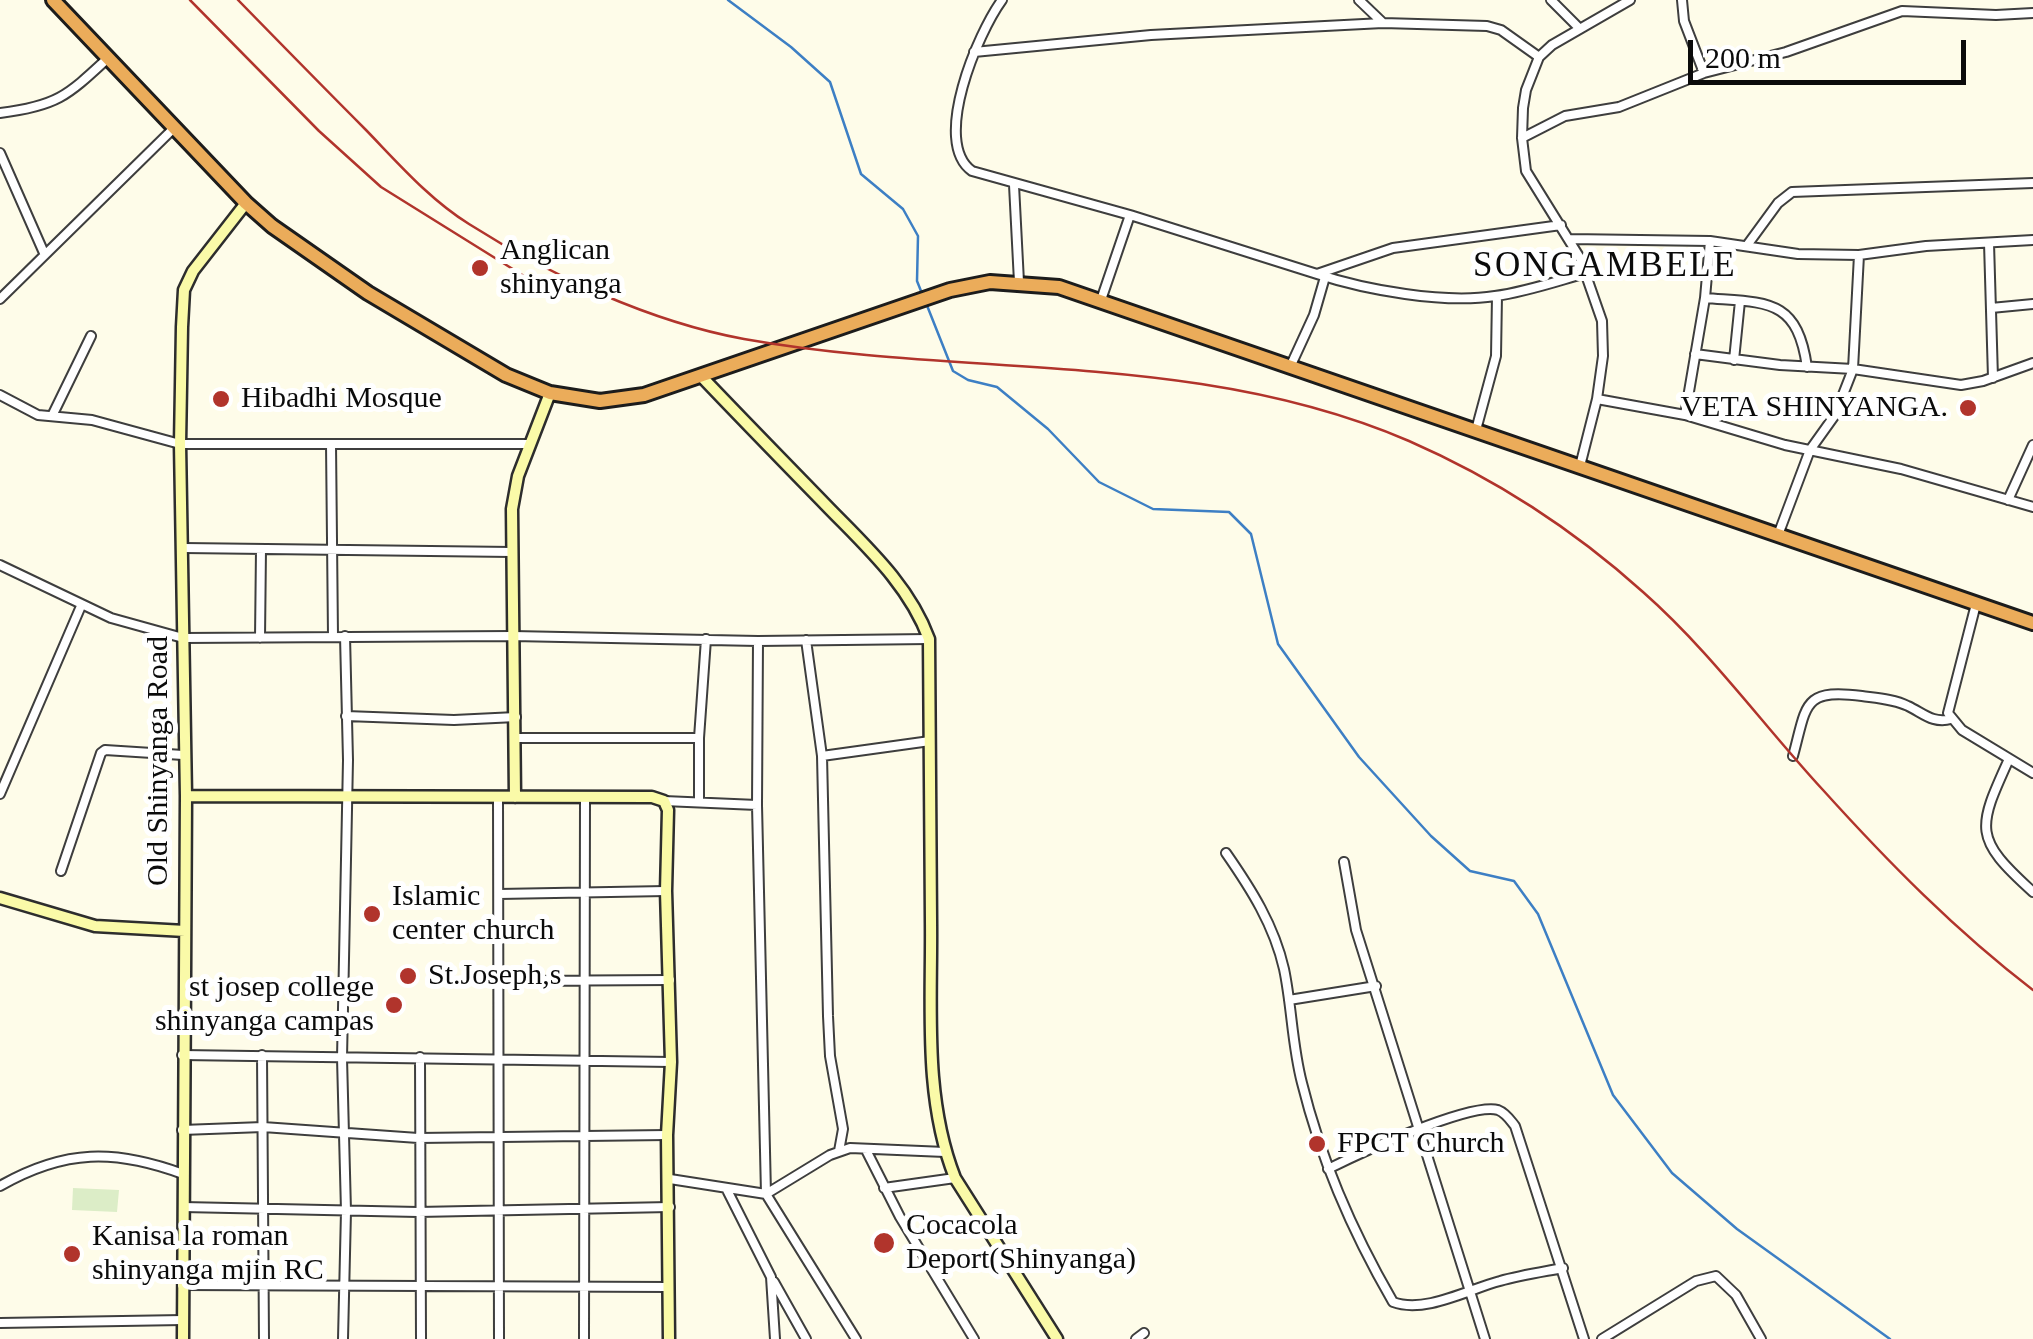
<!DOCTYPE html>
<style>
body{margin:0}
#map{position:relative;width:2033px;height:1339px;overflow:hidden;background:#fefce9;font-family:Georgia,serif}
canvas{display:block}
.scale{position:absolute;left:1688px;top:40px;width:278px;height:45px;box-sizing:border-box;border:5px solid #0b0b0b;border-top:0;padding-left:12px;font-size:30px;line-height:35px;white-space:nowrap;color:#0b0b0b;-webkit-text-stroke:8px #fff;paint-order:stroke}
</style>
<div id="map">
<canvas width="2033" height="1339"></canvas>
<div class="scale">200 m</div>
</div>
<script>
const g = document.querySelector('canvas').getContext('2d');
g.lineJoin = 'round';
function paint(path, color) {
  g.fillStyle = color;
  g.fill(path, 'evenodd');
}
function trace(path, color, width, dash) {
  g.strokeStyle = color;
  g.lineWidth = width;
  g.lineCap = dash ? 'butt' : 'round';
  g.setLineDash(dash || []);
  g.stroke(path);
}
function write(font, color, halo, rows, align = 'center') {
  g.font = font + ' Georgia,serif';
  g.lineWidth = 10;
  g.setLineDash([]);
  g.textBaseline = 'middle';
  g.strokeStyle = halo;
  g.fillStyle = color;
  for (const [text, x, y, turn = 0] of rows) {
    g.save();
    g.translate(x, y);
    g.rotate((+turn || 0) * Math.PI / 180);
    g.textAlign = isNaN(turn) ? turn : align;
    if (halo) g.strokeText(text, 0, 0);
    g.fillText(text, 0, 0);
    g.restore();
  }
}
paint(new Path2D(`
 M73,1188L119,1190L117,1212L72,1210Z`), '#dcedc7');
trace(new Path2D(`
 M728,0L791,47L830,82L861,174L903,209L918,236L917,281L923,296
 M926,303L953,371L968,380L997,387L1048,429L1099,482L1153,509L1229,512L1251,534L1278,644L1359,757L1431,836L1470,871L1514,881L1538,914L1613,1095L1672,1173L1737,1229L1890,1339`), '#3d7fc4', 2.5);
const street = new Path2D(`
 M1002,0C978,33 931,142 972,171L1130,215L1317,274L1393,248L1561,225
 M1359,0L1383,23
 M1551,0L1580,29
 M1682,0L1684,21L1704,73
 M974,52L1151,35L1383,23L1487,26L1501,30L1539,57
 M0,113C57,106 67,96 108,58
 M1522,138L1565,116L1619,107L1704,73L1786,52L1902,11L1996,15L2033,13
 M0,153L44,253
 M1014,185L1019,282
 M1570,239L1710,241L1798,254L1859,255L1926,246L2033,240
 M1989,243L1993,378
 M1748,244L1778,203L1792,192L2033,183
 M1317,274C1366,290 1444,304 1495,296C1526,292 1557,281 1586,273
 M1705,298C1766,303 1797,297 1807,367
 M0,299L175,127
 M1101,300L1130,215
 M1991,308L2033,304
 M1695,354L1780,365L1853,369L1961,385L1983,381L2033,363
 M1734,360L1740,301
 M1291,365L1314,315L1325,277
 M0,395L38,415L92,420L180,444H528
 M1597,399L1685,415L1785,445L1901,469L2033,507
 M1685,415L1705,298L1710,241
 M52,416L91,336
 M1476,430L1496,356L1497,296
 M331,444L333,636
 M1580,466L1597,399L1603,356L1602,321L1580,258L1526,171L1522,138L1523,108L1526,90L1539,57L1552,45L1630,0
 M2008,500L2033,445
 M1778,535L1810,450L1835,415L1853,369L1859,255
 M184,548L512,552
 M0,565L111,618L183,638L513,636L758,641L929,639
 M1976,604L1948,713L1962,730L2033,773
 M260,638L261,549
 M806,640L822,756L828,1016L830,1056L843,1129L839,1151
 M758,641L757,805L766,1194L856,1339
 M346,716L454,720L516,717
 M515,738H699
 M822,756L930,741
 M1793,756C1807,705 1802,688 1862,696C1877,698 1894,699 1908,706C1923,713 1933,724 1951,719
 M2009,759C1977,829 1973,838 2033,892
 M0,794L81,606
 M498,797L499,1339
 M664,801L757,805
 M699,801V738L706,639
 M1226,853C1251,889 1274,925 1284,969C1292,1007 1292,1045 1302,1083C1321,1160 1353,1233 1393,1302C1425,1314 1469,1289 1500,1281C1521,1275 1542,1272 1563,1268
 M1344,862L1356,930L1485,1339
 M61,871L101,753L105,750L183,755
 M499,894L666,891
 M498,981L670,980
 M1289,1000L1376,986
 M182,1055L671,1062
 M262,1055L264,1339
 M420,1057L421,1339
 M182,1130L263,1127L418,1138L667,1135
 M866,1150L900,1217L974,1339
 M1328,1169C1358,1154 1470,1102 1498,1110C1506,1113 1510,1120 1515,1126L1584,1339
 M670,1179L766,1194L830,1155L850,1148L945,1152
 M0,1186C65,1149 115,1149 183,1174
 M884,1188L955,1178
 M727,1190L771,1277L775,1339
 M183,1207L418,1212L670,1207
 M774,1282L806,1339
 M182,1285L669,1287
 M0,1323L183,1320
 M343,1339L346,1211L342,1058L348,760L345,636
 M584,1339L585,798
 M1136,1339L1144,1333
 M1602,1339L1696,1281L1716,1276L1736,1295L1761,1339`);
const secondary = new Path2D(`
 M702,377C741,418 781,459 821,500C862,543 908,582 929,639C930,733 930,827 931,921C932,1006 923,1097 955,1178L1057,1339
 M186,796L652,797L664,801L668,810L666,891L671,1062L667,1135L669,1339
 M515,797L512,509L518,476L550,393
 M0,898L95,926L185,931
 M183,1339L186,796L180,444L182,327L184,290L193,271L246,203`);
const highway = new Path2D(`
 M53,0L246,203L272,226L368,293L506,375L550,393L600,401L644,395L950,290L990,282L1059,287L2033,623`);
trace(street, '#3e3e3e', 12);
trace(secondary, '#2d2d2d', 15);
trace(highway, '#1c1c1c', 18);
trace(street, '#fff', 8);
trace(secondary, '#fafaa8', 10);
trace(highway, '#ebac5a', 12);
trace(new Path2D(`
 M190,0L319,131L381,187L540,286
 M238,0C280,43 323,87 366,130C398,163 429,199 469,224C549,275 651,322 744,339C968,379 1195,349 1409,441C1496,479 1573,529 1643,592C1710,651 1763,725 1823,790C1888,862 1956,931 2033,990`), '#b1342c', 2.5);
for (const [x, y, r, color] of [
 [480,268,10,"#b1342c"],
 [221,399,10,"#b1342c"],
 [1968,408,10,"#b1342c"],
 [372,914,10,"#b1342c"],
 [408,976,10,"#b1342c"],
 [394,1005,10,"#b1342c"],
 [1317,1144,10,"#b1342c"],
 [884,1243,12,"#b1342c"],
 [72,1254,10,"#b1342c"]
]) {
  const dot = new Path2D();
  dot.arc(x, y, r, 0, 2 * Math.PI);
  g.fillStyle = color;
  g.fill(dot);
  trace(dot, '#fff', 4);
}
write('30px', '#0b0b0b', '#fff', [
 ["Anglican",500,251],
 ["shinyanga",500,285],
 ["Hibadhi Mosque",241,399],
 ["VETA SHINYANGA.",1948,408,"right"],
 ["Islamic",392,897],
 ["center church",392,931],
 ["St.Joseph,s",428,976],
 ["st josep college",374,988,"right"],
 ["shinyanga campas",374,1022,"right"],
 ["FPCT Church",1337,1144],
 ["Cocacola",906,1226],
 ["Deport(Shinyanga)",906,1260],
 ["Kanisa la roman",92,1237],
 ["shinyanga mjin RC",92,1271]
], 'left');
write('30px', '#0b0b0b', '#fff', [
 ["Old Shinyanga Road",159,761,-90]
]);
g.letterSpacing = '2.5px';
write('35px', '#0b0b0b', '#fff', [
 ["SONGAMBELE",1605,267]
]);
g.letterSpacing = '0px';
</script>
